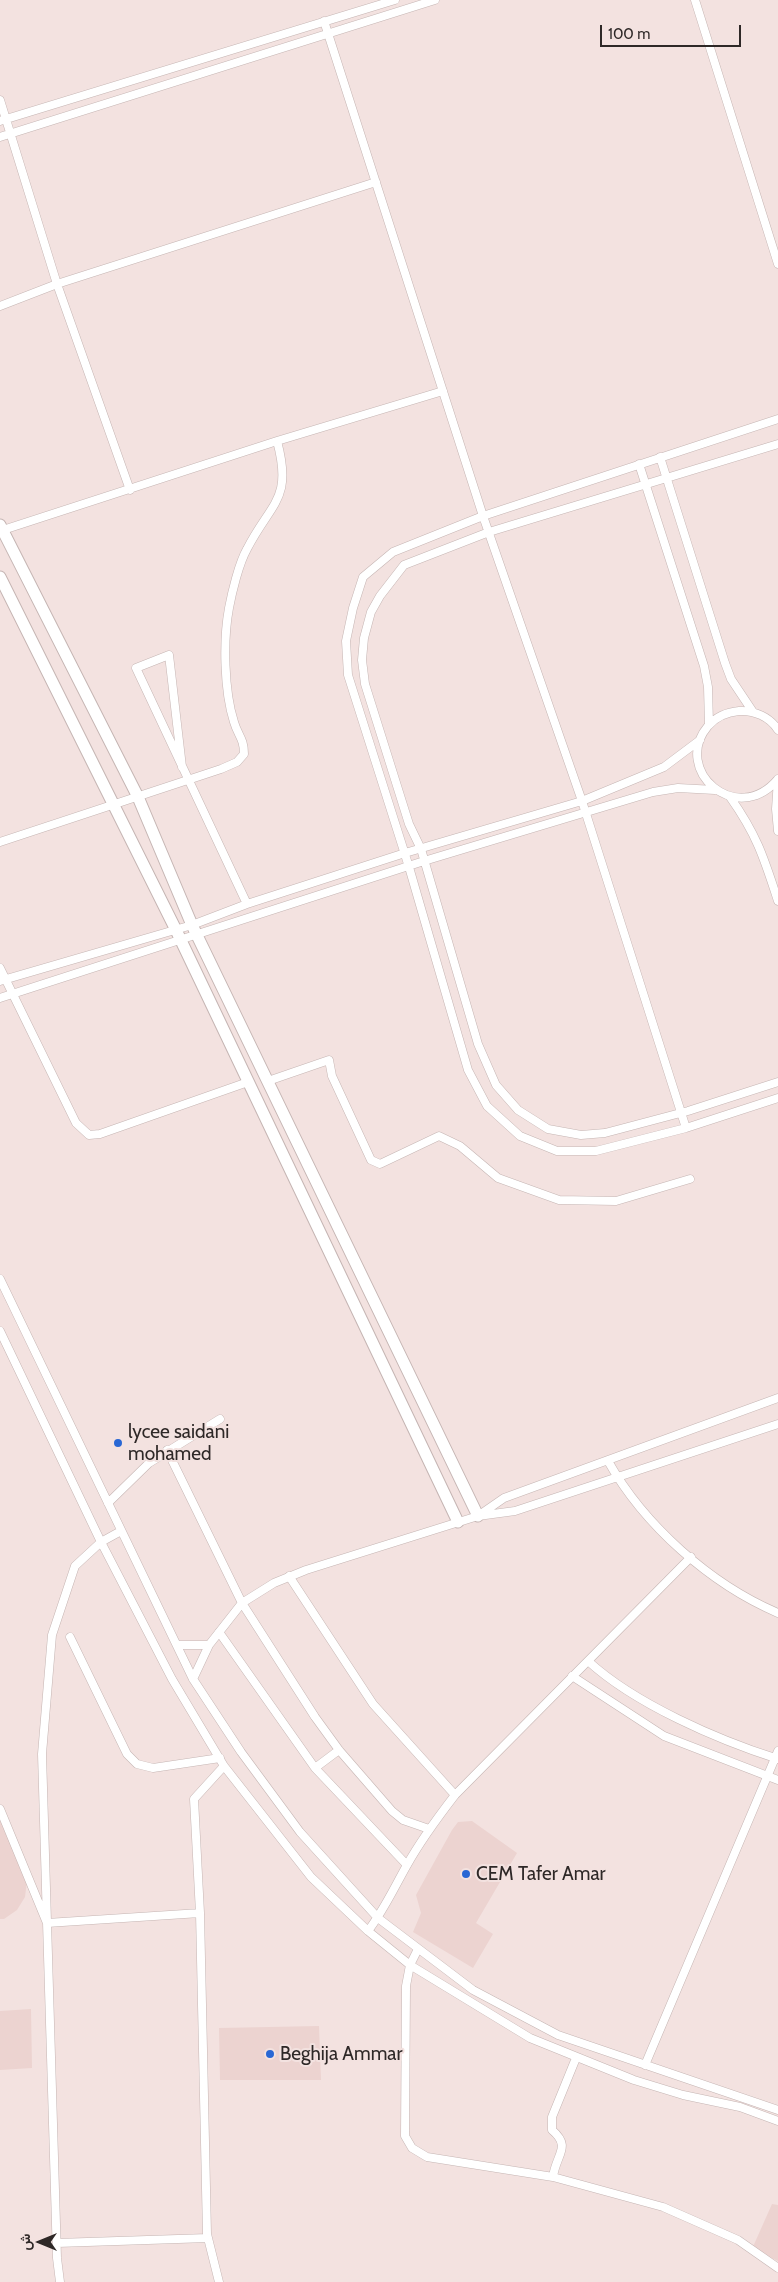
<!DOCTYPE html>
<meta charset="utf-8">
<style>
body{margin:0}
#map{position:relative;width:778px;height:2282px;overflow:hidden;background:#f3e2e0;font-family:Cabin,Vazirmatn,sans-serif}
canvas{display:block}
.north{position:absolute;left:15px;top:2217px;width:50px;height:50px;-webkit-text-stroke:4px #f3e2e0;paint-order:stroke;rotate:270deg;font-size:14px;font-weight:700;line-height:20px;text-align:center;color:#2e2827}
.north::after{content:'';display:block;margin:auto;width:18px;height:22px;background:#2e2827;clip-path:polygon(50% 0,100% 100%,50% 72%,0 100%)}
.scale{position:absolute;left:600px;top:25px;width:141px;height:22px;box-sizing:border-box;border:2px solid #2e2827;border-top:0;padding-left:6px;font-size:15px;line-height:18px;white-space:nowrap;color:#2e2827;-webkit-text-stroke:4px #f3e2e0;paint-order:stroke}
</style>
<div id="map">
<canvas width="778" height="2282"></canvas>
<div class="north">ش</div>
<div class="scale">100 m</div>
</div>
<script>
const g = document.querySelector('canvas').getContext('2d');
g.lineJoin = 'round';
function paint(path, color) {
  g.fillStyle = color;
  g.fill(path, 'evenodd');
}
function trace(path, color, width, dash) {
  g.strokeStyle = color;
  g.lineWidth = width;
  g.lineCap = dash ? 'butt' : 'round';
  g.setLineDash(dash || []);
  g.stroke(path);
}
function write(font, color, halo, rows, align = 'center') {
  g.font = font + ' Cabin,sans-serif';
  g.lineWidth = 4;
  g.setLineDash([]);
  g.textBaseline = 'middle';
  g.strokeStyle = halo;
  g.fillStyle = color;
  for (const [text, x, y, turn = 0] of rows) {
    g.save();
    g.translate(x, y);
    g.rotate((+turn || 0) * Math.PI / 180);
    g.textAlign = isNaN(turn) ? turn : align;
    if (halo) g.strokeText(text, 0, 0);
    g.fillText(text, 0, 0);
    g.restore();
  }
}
paint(new Path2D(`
 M0,1811L27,1881L25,1897L17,1910L4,1919H0Z
 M472,1821L517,1853L476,1923L493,1934L473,1968L413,1932L421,1913L416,1895L452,1830L458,1822Z
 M31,2009L32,2068L0,2070V2011Z
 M319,2026L321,2080H220L219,2028Z
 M772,2204L778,2205V2261L752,2249Z`), '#ecd3d0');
const street = new Path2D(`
 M695,0L778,264
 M324,21L483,516L582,801L686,1128
 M0,100L57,284L130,490
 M0,121L395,0
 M0,137L435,0
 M0,306L57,284L376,182
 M778,419L483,516L393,552L363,577L353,608L346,641L348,675L409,867L468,1070L487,1106L520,1136L557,1151H596L686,1128L778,1098
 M778,444L489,532L404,565L380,596L371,612L364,638L362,660L365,684L409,824L421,849L478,1044L496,1085L518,1110L548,1129L581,1135L605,1133L688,1111L778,1082
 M660,457L725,663L731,679L753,712
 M639,464L704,666L708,687L709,724
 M0,531L277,441L443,391
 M778,730C770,717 754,710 739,711C727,712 716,717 708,726C671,770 737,828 778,779
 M182,767L169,655L136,668L247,904
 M778,779L776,809L778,831
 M730,797C757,835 764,858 778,901
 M0,842L221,769L237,762L244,754C244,738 238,736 234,722C224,691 223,640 229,608C232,592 239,563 247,549C271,502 293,500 277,441
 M0,968L76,1123L89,1135L100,1134L248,1082
 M0,981L192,925L247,904L405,853L582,801L664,767L700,740
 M0,998L424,861L653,792L678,788L715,790
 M268,1081L329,1060L332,1076L371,1160L380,1164L439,1136L460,1146L498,1178L559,1200L616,1201L690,1179
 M0,1279L193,1679L241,1752L300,1832L378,1918L473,1990L558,2035L778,2110
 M0,1331L101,1542L172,1679L224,1766L311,1877L368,1931L410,1965L530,2038L634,2080L683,2095L740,2107L778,2121
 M778,1398L504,1498L478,1516L515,1511L778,1424
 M167,1450L242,1603L315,1717L339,1750L392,1811L403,1820L429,1829
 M608,1461C644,1525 710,1584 778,1613
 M108,1503L149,1463L220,1419
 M289,1576L373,1704L455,1795
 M219,1632L315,1768L407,1865
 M70,1637L127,1754L137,1764L153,1768L220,1758
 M177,1645H209L193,1679
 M209,1645L242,1603L274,1583L306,1570L478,1516
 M588,1661C635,1704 718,1740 778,1759
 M572,1676L664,1736L778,1780
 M315,1768L339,1750
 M0,1809L47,1923L200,1913
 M368,1931C384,1910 394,1888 407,1865C421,1840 438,1817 455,1795L691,1557
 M418,1949L410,1965L406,1986L405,2136L412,2148L427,2157L553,2177
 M576,2058L552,2117V2130C572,2147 556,2154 553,2177L663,2207L738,2240L778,2268
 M645,2065L778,1751
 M57,2243L208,2238
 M60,2282L57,2258L42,1754L52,1635L75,1566L101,1542L121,1531
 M219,2282L207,2234L200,1913L194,1799L224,1766`);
const secondary = new Path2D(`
 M0,525L138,797L192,925L478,1516
 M0,577L176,930L458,1522`);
trace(street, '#c5b5b3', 9);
trace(secondary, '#c5b5b3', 13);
trace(street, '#fff', 8);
trace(secondary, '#fff', 11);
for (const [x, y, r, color] of [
 [118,1443,5,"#2967d4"],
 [466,1874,5,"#2967d4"],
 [270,2054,5,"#2967d4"]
]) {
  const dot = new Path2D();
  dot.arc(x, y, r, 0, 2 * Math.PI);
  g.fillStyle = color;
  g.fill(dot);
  trace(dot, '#f3e2e0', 2);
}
write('19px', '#2e2827', '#f3e2e0', [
 ["lycee saidani",128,1432],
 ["mohamed",128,1454],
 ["CEM Tafer Amar",476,1874],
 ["Beghija Ammar",280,2054]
], 'left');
</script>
